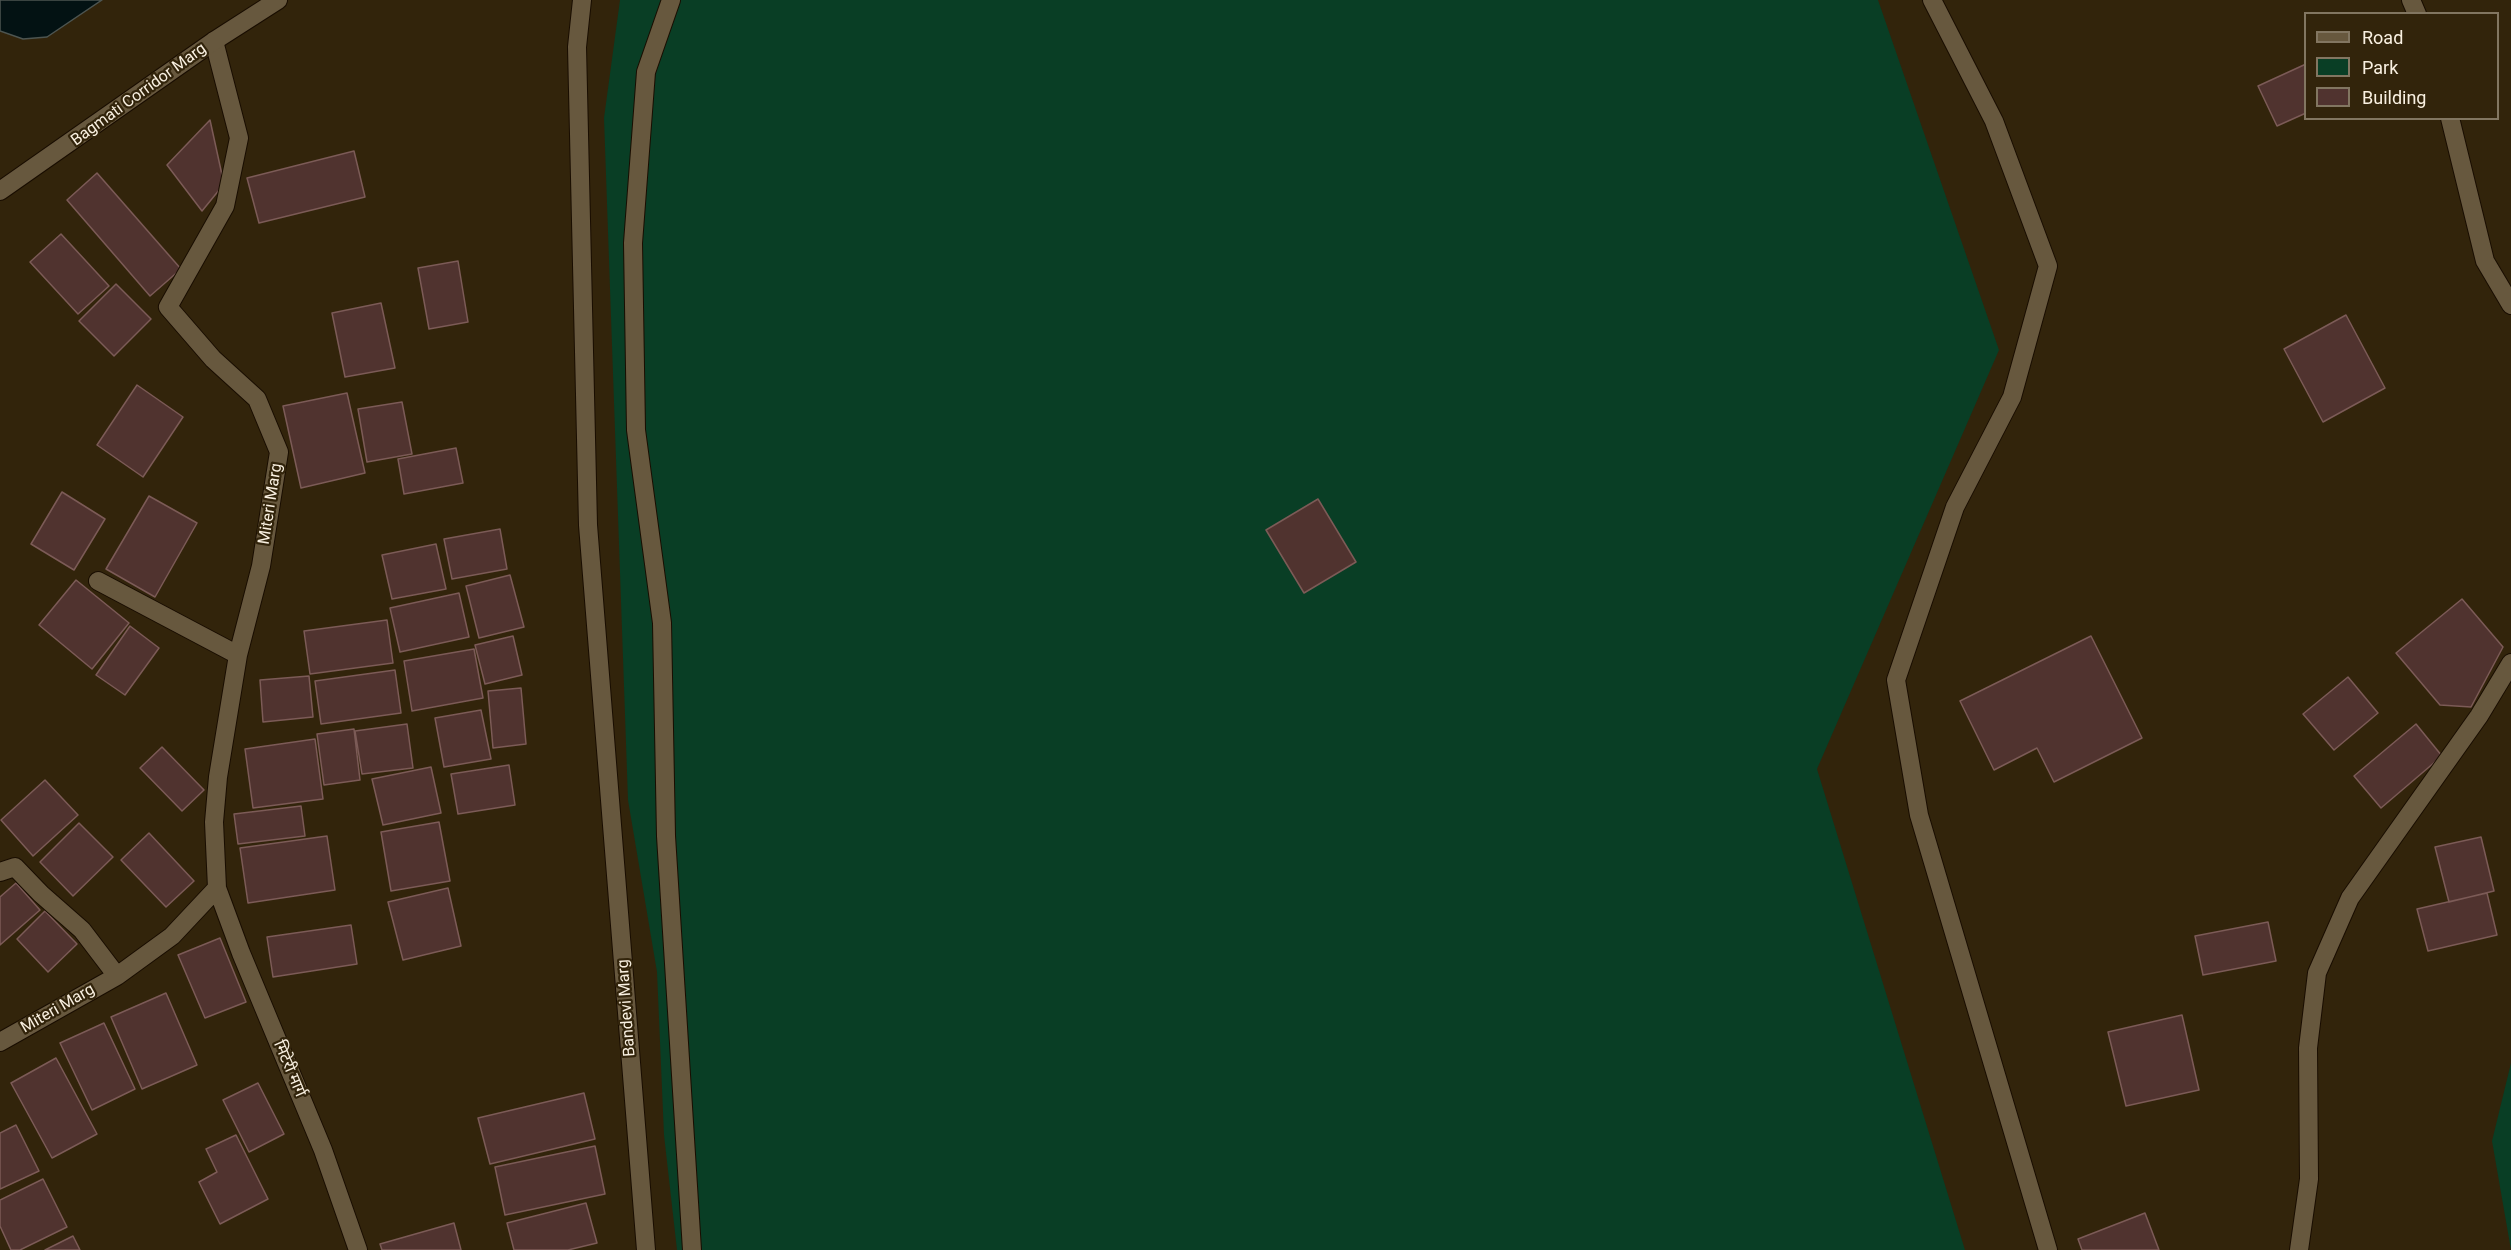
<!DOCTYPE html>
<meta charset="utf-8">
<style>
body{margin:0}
#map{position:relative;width:2511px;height:1250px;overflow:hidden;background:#32240b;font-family:Roboto,sans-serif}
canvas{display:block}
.legend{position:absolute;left:2304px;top:12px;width:195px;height:108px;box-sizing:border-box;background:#32240b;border:2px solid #827661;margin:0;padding:8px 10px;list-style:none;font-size:18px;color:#f9f0e1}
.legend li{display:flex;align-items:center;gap:12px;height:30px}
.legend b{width:30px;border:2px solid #827661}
</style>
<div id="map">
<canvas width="2511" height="1250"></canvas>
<ul class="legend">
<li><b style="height:8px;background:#67583e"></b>Road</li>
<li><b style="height:16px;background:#093e25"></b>Park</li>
<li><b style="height:16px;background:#50332f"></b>Building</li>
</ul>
</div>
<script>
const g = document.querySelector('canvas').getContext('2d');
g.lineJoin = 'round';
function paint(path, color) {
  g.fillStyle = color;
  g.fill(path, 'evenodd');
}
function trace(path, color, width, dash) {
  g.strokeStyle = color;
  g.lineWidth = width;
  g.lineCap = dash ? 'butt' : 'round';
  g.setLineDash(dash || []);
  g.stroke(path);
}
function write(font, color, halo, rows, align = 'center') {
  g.font = font + ' Roboto,"Noto Sans Devanagari",sans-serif';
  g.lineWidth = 4.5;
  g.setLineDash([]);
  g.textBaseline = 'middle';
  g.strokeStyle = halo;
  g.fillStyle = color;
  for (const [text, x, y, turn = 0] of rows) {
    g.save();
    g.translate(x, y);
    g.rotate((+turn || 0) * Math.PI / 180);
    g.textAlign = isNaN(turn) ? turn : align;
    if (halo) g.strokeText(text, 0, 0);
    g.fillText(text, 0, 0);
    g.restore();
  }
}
paint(new Path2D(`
 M620,0H1878L1999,350L1817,769L1965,1250H677L664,1135L657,972L628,800L604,118Z
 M2511,1063V1250L2492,1141Z`), '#093e25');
const water = new Path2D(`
 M0,0H102L47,37L23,39L0,31Z`);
paint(water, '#031213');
trace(water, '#4d5551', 1.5);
const building = new Path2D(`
 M2306,64V113L2277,126L2258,86Z
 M210,120L224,184L202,211L167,165Z
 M354,151L365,197L259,223L247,178Z
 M97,173L181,269L150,296L67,200Z
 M61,234L109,286L78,314L30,262Z
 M458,261L468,322L429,329L418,268Z
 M116,284L151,319L114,356L79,321Z
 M381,303L395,368L345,377L332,313Z
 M2346,315L2385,388L2323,422L2284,349Z
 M137,385L183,417L143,477L97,445Z
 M347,393L365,473L301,488L283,406Z
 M402,402L412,454L367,462L358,409Z
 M456,448L463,483L404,494L398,459Z
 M62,492L105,519L74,570L31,544Z
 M149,496L197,523L155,597L106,569Z
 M1318,499L1356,562L1304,593L1266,530Z
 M500,529L507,569L452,579L444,539Z
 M436,544L446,589L392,599L382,555Z
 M510,575L524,627L479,638L466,586Z
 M76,580L129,623L92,669L39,625Z
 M459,593L469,637L400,652L390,608Z
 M2462,599L2503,647L2471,707L2440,705L2396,653Z
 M387,620L393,663L310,674L304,631Z
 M130,626L159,648L125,695L96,675Z
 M513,636L522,675L485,684L475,645Z
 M2091,636L2142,738L2054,782L2037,748L1994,770L1960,701Z
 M474,649L483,698L412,711L404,661Z
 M395,670L401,713L321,724L315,681Z
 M309,676L313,717L263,722L260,680Z
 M2348,677L2378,713L2334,750L2303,714Z
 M521,688L526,744L493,748L488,691Z
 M481,710L491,759L444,767L435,718Z
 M407,724L413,768L362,774L355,731Z
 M2416,724L2442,756L2381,808L2354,776Z
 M354,729L360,780L324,785L317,734Z
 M315,739L323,799L253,808L245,749Z
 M162,747L204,790L182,811L140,768Z
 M509,765L515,805L458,814L451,774Z
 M431,767L441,813L383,825L372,779Z
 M45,780L78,815L33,856L1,820Z
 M301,806L305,836L238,844L234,814Z
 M439,822L450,881L391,891L381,832Z
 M79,823L113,857L73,896L40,862Z
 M149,833L194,881L166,907L121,860Z
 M327,836L335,890L248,903L240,848Z
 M2481,837L2494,891L2449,902L2435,847Z
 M16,883L40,910L0,945V897Z
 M448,888L461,946L403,960L388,902Z
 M2487,893L2497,935L2428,951L2417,909Z
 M45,911L77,944L48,972L17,939Z
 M2268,922L2276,961L2203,975L2195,936Z
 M351,925L357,964L273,977L267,937Z
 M220,938L246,1002L205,1018L178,955Z
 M166,993L197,1065L142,1089L111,1017Z
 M2182,1015L2199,1090L2126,1106L2108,1032Z
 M104,1023L135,1089L92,1110L60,1043Z
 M56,1058L97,1134L52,1158L11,1083Z
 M258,1083L284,1134L249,1152L223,1100Z
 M584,1093L595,1139L490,1164L478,1118Z
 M16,1125L39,1171L0,1189V1133Z
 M236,1135L268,1199L220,1224L199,1182L217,1172L206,1149Z
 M595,1146L605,1194L505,1215L495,1167Z
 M43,1179L67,1227L20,1250H11L0,1226V1200Z
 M586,1203L597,1243L568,1250H514L507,1223Z
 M2145,1213L2159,1250H2082L2078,1239Z
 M454,1223L461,1250H382L380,1244Z
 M73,1236L80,1250H45Z`);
paint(building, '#50332f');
trace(building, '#7c5b57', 1.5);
const street = new Path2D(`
 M582,0L577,47L588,525L646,1250
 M671,0L646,72L633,243L636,430L662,623L666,836L692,1250
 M2411,0L2417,14
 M214,41L239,138L225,206L168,307L213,359L257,399L279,452L261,566L238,655L218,777L214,822L217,888L241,953L323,1150L358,1250
 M2450,118L2485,261L2511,305
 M98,581L238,655
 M0,872L15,867L41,894L82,930L117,976L172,936L217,888
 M0,1042L117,976
 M2299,1250L2309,1179L2308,1048L2317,973L2350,898L2479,716L2511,663`);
const secondary = new Path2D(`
 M1932,0L1994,121L2048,266L2012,397L1955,507L1896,680L1919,815L2048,1250
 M0,191L214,41L278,0`);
trace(street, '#190d00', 20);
trace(secondary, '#190d00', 20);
trace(street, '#67583e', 18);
trace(secondary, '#67583e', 18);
write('16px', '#f9f0e1', '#32240b', [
 ["Bagmati Corridor Marg",139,95,-36],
 ["Miteri Marg",271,504,-81],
 ["Bandevi Marg",627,1008,-94],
 ["Miteri Marg",58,1009,-30],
 ["मिटेरी मार्ग",289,1069,67]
]);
</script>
